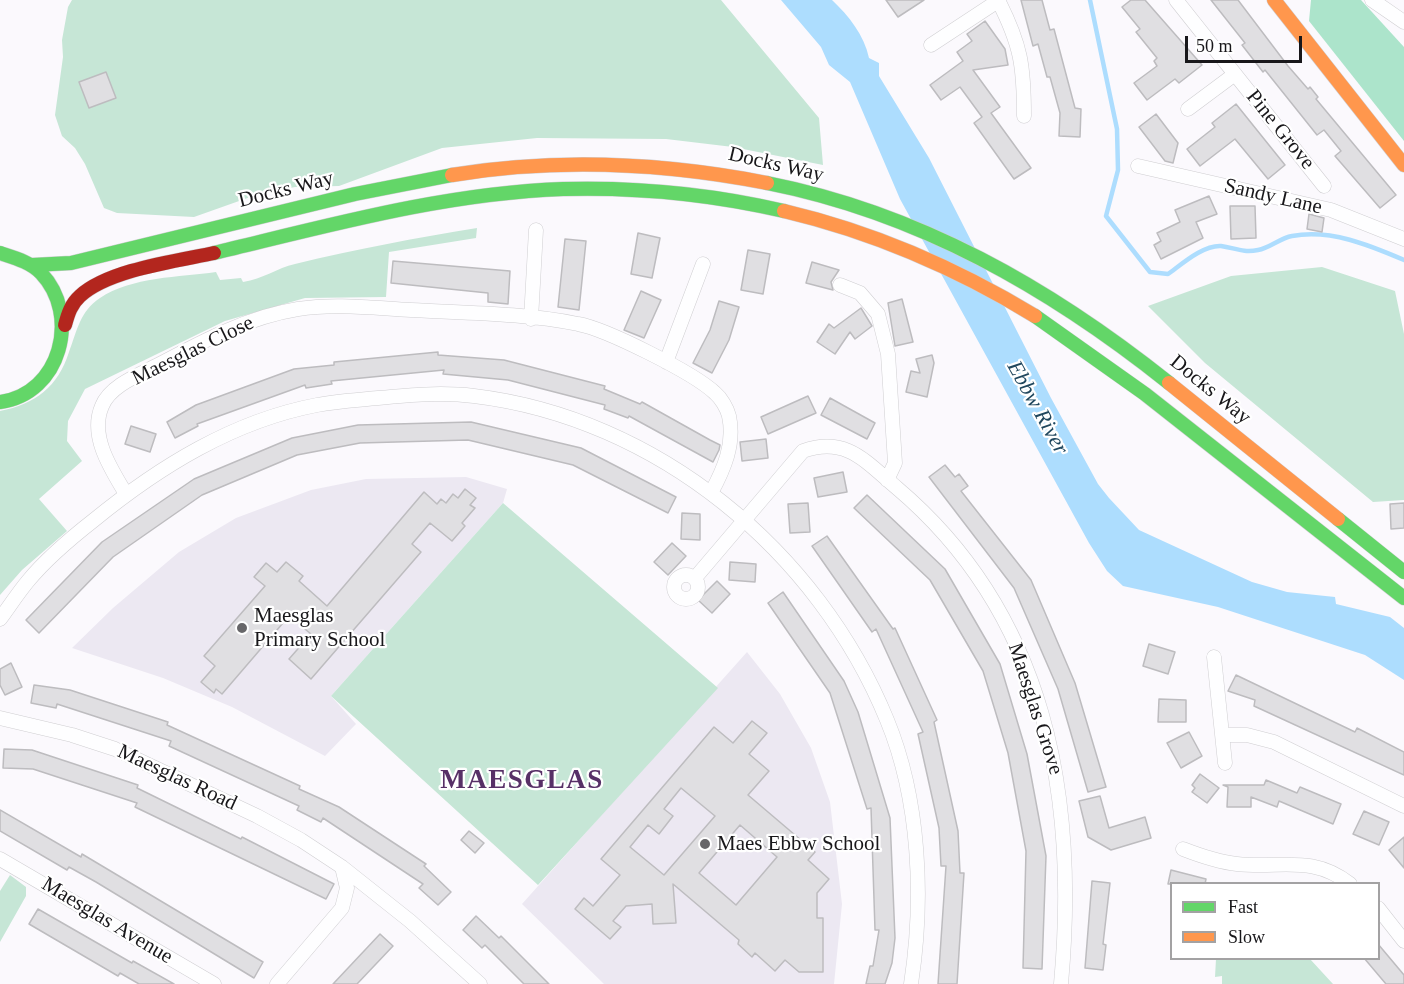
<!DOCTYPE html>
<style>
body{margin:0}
#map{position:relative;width:1404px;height:984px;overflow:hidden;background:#fbf9fd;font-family:Georgia,serif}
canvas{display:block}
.legend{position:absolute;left:1170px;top:882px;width:210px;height:78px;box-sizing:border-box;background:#fff;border:2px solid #a3a2a3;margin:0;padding:8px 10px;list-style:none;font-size:18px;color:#18171a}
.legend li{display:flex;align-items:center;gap:12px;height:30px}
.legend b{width:30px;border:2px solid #a3a2a3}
.scale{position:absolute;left:1185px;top:36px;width:117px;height:27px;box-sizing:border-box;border:3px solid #18171a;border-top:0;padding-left:8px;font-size:18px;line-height:21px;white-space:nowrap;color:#18171a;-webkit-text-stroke:4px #fff;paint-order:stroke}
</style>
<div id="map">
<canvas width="1404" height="984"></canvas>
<ul class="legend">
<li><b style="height:8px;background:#63d668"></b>Fast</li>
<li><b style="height:8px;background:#ff974d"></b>Slow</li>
</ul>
<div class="scale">50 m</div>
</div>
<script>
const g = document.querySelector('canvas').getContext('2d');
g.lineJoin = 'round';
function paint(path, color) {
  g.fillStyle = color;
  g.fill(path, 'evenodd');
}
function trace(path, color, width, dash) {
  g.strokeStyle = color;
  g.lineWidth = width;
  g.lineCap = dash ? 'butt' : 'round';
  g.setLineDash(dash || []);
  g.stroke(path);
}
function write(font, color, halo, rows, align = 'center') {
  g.font = font + ' Georgia,serif';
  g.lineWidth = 4.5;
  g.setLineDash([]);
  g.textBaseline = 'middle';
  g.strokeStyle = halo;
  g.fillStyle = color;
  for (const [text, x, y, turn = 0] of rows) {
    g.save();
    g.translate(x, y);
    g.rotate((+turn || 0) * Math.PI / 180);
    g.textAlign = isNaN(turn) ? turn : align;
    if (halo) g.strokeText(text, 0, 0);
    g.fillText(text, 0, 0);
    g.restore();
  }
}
paint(new Path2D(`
 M466,477L507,489L503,503L331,696L356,724L325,756L232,707L163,678L72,648L113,608L179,552L236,518L311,490L366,479Z
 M747,652L780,694L811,748L830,802L842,904L834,984H604L522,904Z`), '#ece8f2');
paint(new Path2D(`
 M72,0H721L819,118L823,165L733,147L666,139L537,138L442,148L339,186L295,187L256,195L194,217L117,213L104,208L85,164L75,148L62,136L55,115L63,57L62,40L68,7Z
 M477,228L476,238L389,252L386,297L305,298L225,321L85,389L68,421L67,441L82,461L39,499L67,531L22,570L0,595V411C35,404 58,387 69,352C77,331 80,311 100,298C131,277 180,277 216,272L220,280L241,278L243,282C263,279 277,268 295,264C356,249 416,238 477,228Z
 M1322,267L1395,291L1404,334V500L1373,502L1205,363L1148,306L1231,276Z
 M503,503L718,688L538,885L331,696Z
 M10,875L26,887V896L0,942V891Z
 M1216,959H1310L1333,984H1222V976L1215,977Z`), '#c6e6d6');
paint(new Path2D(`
 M1311,0H1361L1404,47V141L1309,21Z`), '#ace4cb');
paint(new Path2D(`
 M781,0H832C849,16 864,35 869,58L879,63V76L929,158L1051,398L1098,484L1109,498L1139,530L1252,582L1287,592L1335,597L1336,604L1390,617L1404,628V680L1365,655L1218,607L1123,586L1107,571L1089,543L900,199L850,82L829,65L821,47Z`), '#adddfe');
trace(new Path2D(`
 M1090,0L1117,129L1118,170L1106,216L1150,272L1168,274C1182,264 1203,245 1221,246C1235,248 1243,253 1258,250C1270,248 1280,238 1292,236C1331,229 1369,245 1404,260`), '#adddfe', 4.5);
const building = new Path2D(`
 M886,0H924L898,17Z
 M1021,0H1042L1050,30L1054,29L1075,108L1081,109L1080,137L1059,136L1060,113L1050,77H1047L1038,44L1033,46Z
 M1131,0H1145L1202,65L1179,83L1175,79L1147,100L1134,83L1157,66L1154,61L1157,58L1136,32L1140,29L1122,7Z
 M1211,0H1238L1288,66L1308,89L1310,87L1318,97L1316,99L1396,195L1380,208L1335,156L1341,151L1324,130L1317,135L1265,70L1263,72L1242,45L1245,43Z
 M985,21L1005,49L1008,65L973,70L1000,107L991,113L1031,168L1014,179L974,123L982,117L960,87L941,100L930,85L963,61L957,52L972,41L967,34Z
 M106,72L116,98L89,108L79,82Z
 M1236,104L1285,165L1268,179L1235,139L1200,166L1187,149L1215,127L1212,123Z
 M1156,114L1178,143L1173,163L1165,161L1139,127Z
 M1209,196L1217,214L1196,222L1203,238L1161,259L1154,245L1161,241L1157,233L1180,222L1175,210Z
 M1230,206H1255L1256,238L1231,239Z
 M1309,214L1324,218L1322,232L1307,229Z
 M638,233L660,238L652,278L631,274Z
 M565,239L586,241L579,310L558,307Z
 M748,250L770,254L763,294L741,290Z
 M393,261L510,271L508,304L488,302V293L391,283Z
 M812,262L839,270L831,282L833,290L806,283Z
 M641,291L661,300L644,338L624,330Z
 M902,299L913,342L895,346L888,303Z
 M719,301L739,307L729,340L712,373L693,363L710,330Z
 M861,308L872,326L855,339L850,332L835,354L817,342L829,324L834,328Z
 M438,352V355L504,360L605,386L604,389L640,404L642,402L710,440L720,445L719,450L713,462L629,416L628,418L604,409L605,405L508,380L443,374L444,370L331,381L332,384L306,388L305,385L197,424L198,426L175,438L167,422L196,405L294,369L334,365V362Z
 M932,355L934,363L927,397L906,392L911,371L920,373L916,359Z
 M808,396L816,413L768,434L761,417Z
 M830,398L875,423L867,439L821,415Z
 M471,422L581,448L676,497L668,513L573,465L468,440L360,443L297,455L202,495L113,557L39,633L26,620L102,542L194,479L292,438L358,425Z
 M131,426L156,434L150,452L125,444Z
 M766,439L768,458L742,461L740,442Z
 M945,465L955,477L959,474L968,486L961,491L1031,580L1075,683L1106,787L1088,792L1058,689L1014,588L929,477Z
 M843,472L847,492L818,497L814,478Z
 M465,489L476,498L470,505L475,508L462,523L465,526L452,541L430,523L412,544L421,552L311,679L289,659L311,634L289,616L222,694L216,689L214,693L201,682L215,666L204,656L265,586L254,577L266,563L277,572L286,562L303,576L299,581L327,606L424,492L437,504L441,499L446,503L453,494L458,498Z
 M867,495L945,569L1000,664L1027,754L1046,856L1042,969L1023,968L1026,851L1008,753L983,671L930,580L854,508Z
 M808,503L810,532L790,533L788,504Z
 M1404,503V528L1391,529L1390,504Z
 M682,513L700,514V540L681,539Z
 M827,536L893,629L895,628L937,720L934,722L958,831L960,873H964L957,984H938L946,866H941L939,828L918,734L923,732L876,629L872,632L812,546Z
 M672,543L686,556L668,575L654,562Z
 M730,562L756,564L755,582L729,580Z
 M717,581L730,594L712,613L698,600Z
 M783,592L844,681L858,712L890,818L895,938L892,963L885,984H866L870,966H873L879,930H875L871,808L867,809L830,693L768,603Z
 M1149,644L1175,652L1168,674L1143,666Z
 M11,663L22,687L5,695L0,685V669Z
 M1236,675L1355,732L1357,728L1404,752V775L1254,706L1255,700L1228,691Z
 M34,685L70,690L168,722L167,725L300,786L299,789L339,807L426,864L424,866L451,892L438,905L419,888L423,884L323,818L321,822L297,810L299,806L169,746L171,741L57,704L56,708L31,703Z
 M1159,699L1186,700V722H1158Z
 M752,721L767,733L749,754L769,771L748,795L815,852L808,860L829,879L817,893V918H823V972H799L785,960L775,971L755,953L752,957L738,944L739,940L673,884L676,923L653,924L652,904L626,906L613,921L621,927L610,939L575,909L584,898L593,906L620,875L601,859L714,727L733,743ZM681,788L715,816L664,875L630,847L648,825L659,834L673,816L664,809ZM740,825L777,857L736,905L699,873Z
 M1189,732L1202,756L1181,768L1167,743Z
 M4,749L32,750L138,785L137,788L241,839L242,837L334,884L326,899L135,807L137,803L33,769L3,768Z
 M1200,774L1219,788L1207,803L1192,792L1195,788L1192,785Z
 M1266,780L1297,793L1300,787L1341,804L1333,824L1279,801L1277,807L1251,797V807H1227L1228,787L1223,785H1264Z
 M1100,796L1109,828L1145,817L1151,838L1111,850L1088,837L1079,801Z
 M0,810L81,857L82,854L263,962L254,978L96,882L69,867L67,870L0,831Z
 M1364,811L1389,822L1379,845L1353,834Z
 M469,831L484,843L475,853L461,840Z
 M1404,837V868L1389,850Z
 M1171,870L1206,879L1205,884H1168Z
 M1092,881L1110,883L1103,944L1106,945L1103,970L1085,968Z
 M38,909L132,963L133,961L174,984H139L120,973L118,976L29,924Z
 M476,916L499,938L501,936L549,984H524L485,945L482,948L463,930Z
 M380,934L393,946L357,984H333Z
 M1378,944L1404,975V984H1386L1364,958H1378Z`);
paint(building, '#e0dfe2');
trace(building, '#bdbcbf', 1.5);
const street = new Path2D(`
 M998,0C1021,45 1024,66 1024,116
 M1176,0L1324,186
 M1372,0L1404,22
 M931,45L998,1
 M1188,109L1235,74
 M1138,166L1331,210L1404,239
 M840,285L860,293L878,314L888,354L895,463L887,480
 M531,319L536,230
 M666,362L703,264
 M126,494C111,469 89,436 102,406C110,385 141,374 160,364C203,341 248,317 298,309C334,303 374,308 411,310C466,313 524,313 578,324C606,329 694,373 715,393C721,398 727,408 729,416C735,444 724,469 711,493
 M674 587a12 12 0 1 1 24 0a12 12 0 1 1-24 0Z
 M695,578L803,451C846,436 865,461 897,488C1047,615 1078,797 1061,984
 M0,619C9,607 18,593 28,581C47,558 71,538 94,520C159,467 233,421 317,405C337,401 358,400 378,398C410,395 442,392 474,396C657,418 818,551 887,720C920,800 924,899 911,984
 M1214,657L1225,763
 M0,718L72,735L115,749L257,816L301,840L342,867L410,921L480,984
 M1222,735H1247L1274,742L1404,806
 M1183,849C1201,856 1218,862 1237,864C1280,869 1312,854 1350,884
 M0,859L214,984
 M1378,908L1404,941
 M277,984L342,908L347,888L342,867`);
const fast = new Path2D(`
 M767,183C919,213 1050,288 1169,383
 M0,253C15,258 30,262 41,273C81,315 61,394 0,402
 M214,253C327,226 445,193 563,189C638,187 711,194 784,211
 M33,265L71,263L355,194L452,175
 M1035,316L1145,394L1404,598
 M1338,519L1404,572`);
const slow = new Path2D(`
 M1274,0L1404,165
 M452,175C556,158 664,163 767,183
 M784,211C873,232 958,269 1035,316
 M1169,383L1338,519`);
const jam = new Path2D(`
 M65,325C68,314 71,304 80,296C108,270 176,261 214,253`);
trace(street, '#cfced1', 15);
trace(fast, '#cfced1', 15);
trace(slow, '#cfced1', 15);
trace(jam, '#cfced1', 15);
trace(street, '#fefeff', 14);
trace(fast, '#63d668', 14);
trace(slow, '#ff974d', 14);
trace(jam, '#b3261e', 14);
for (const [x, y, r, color] of [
 [242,628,6,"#676669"],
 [705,844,6,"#676669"]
]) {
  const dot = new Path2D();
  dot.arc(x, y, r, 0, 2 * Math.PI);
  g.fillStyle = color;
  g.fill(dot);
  trace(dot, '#fff', 2);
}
write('21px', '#18171a', '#fff', [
 ["Pine Grove",1280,130,51],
 ["Docks Way",776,165,13],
 ["Docks Way",286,190,-14],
 ["Sandy Lane",1273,197,13],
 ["Maesglas Close",193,351,-26],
 ["Docks Way",1210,390,39],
 ["Maesglas Grove",1035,709,72],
 ["Maesglas Road",177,778,25],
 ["Maesglas Avenue",107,921,31]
]);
write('21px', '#18171a', '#fff', [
 ["Maesglas",254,616],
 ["Primary School",254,640],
 ["Maes Ebbw School",717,844]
], 'left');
write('italic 22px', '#20475e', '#fff', [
 ["Ebbw River",1037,408,61]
]);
g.letterSpacing = '1.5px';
write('bold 27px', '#573067', '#fff', [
 ["MAESGLAS",522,781]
]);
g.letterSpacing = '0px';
</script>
